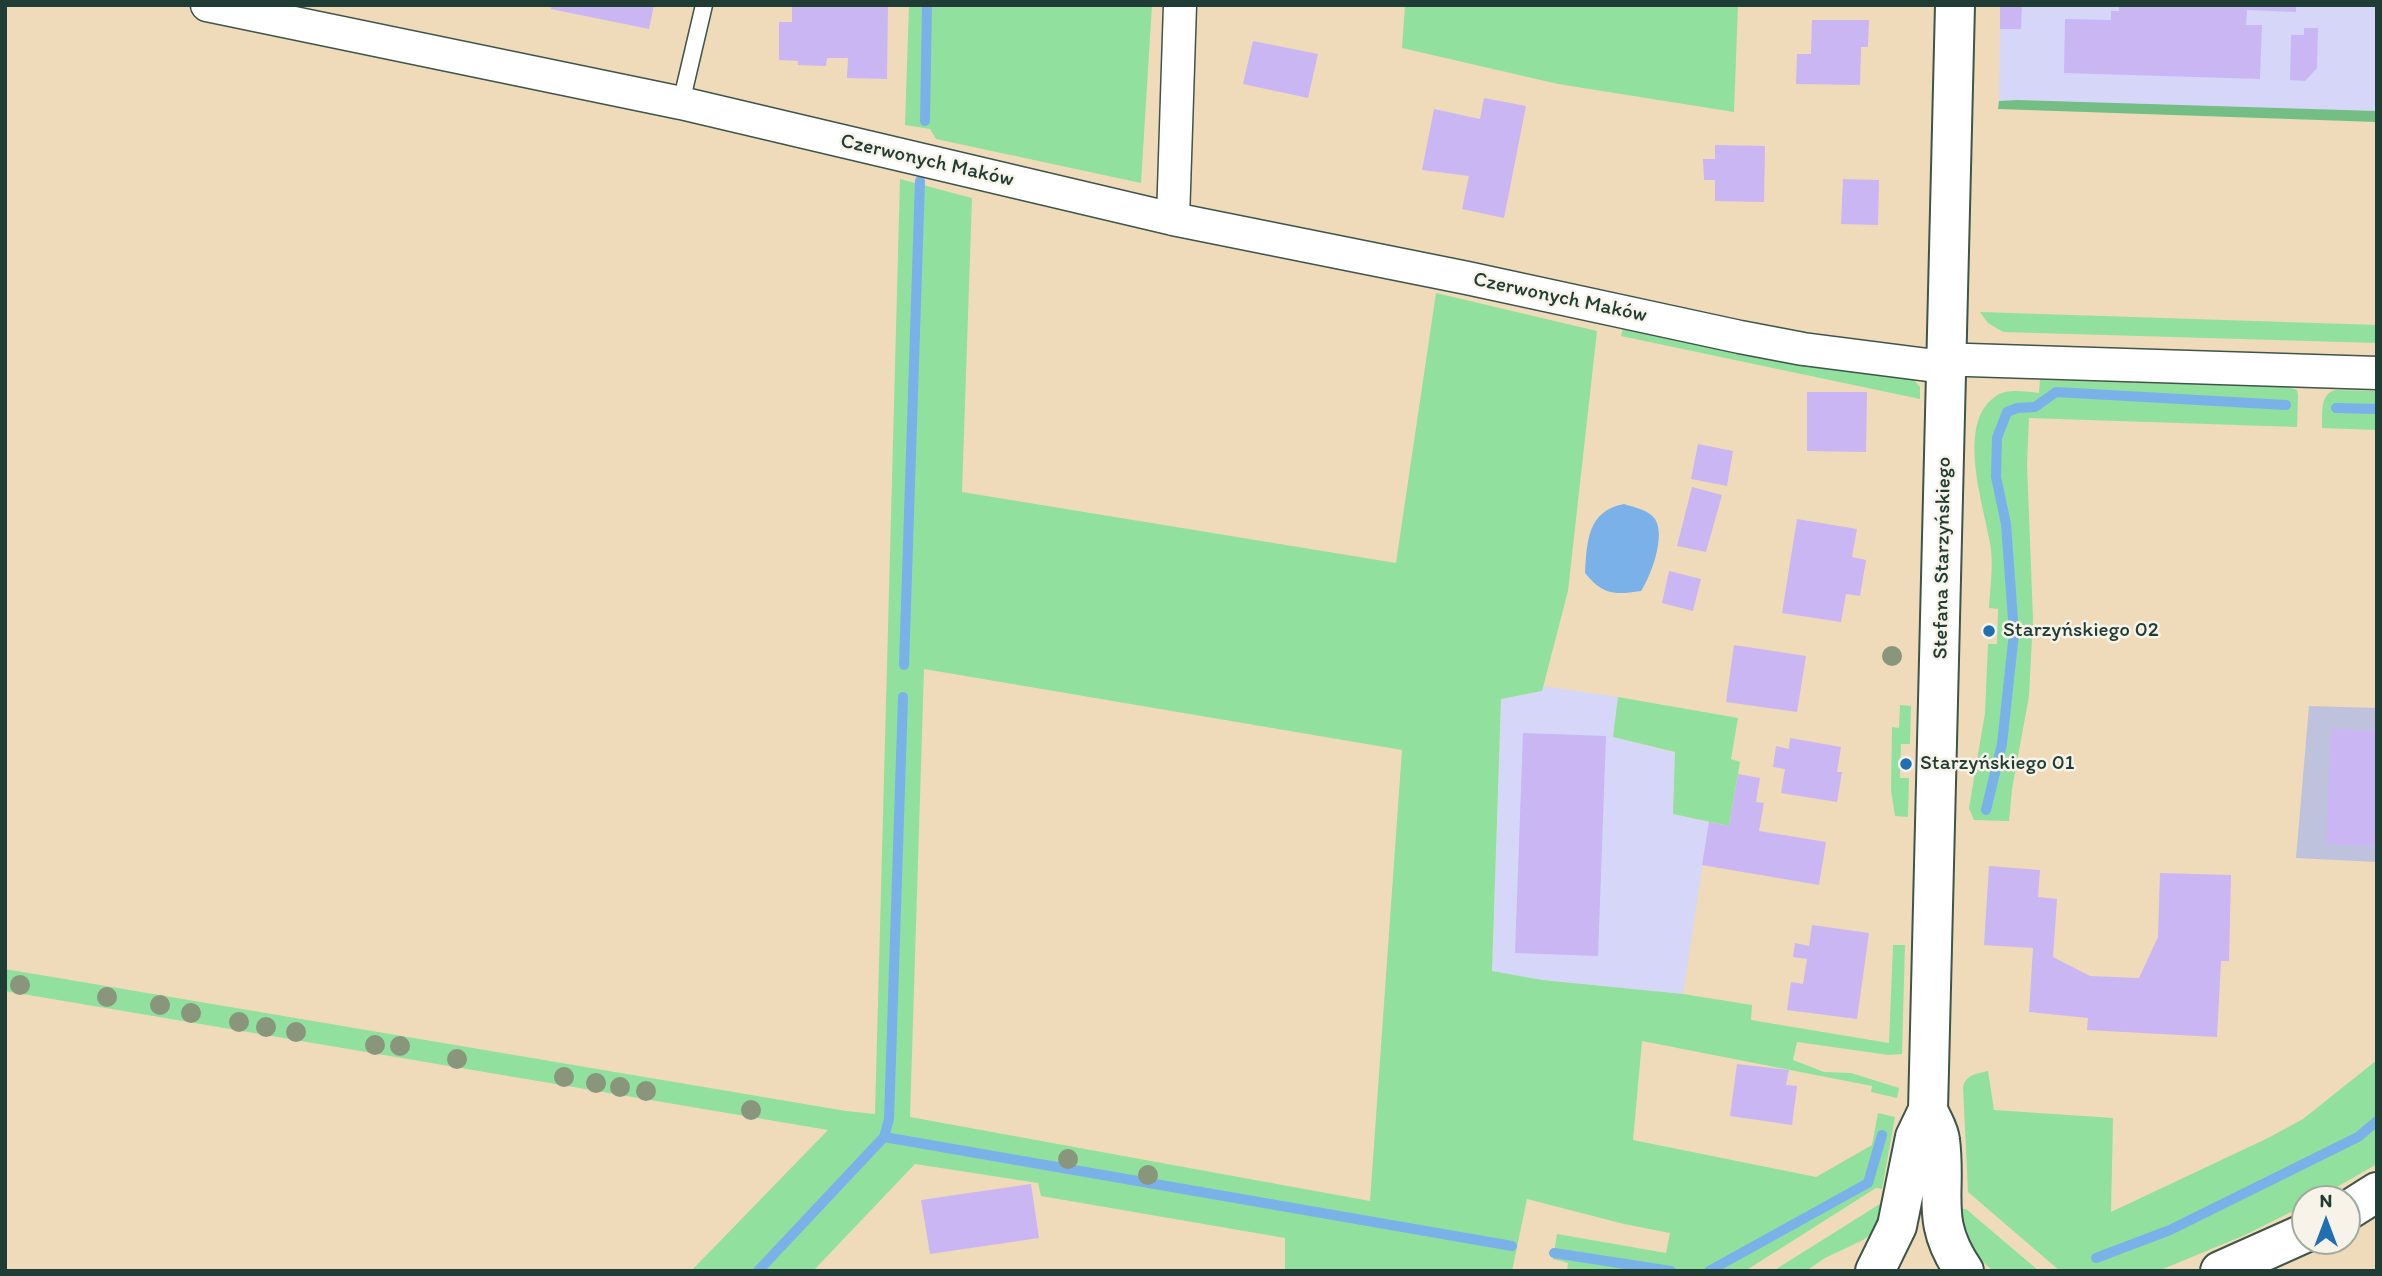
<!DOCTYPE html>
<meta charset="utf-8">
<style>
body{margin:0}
#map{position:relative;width:2382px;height:1276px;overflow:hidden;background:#efdbb9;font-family:Itim,sans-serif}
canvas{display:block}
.frame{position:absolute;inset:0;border:7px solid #1f3d34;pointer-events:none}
.north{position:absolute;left:2291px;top:1185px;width:70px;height:70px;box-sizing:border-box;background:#f7f3e8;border:2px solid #a1aaa0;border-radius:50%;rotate:0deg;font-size:19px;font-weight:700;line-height:28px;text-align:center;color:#1f3d34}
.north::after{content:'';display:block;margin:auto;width:24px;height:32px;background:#1f6fb2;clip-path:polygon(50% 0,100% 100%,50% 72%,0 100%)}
</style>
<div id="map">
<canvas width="2382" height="1276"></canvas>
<div class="frame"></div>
<div class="north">N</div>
</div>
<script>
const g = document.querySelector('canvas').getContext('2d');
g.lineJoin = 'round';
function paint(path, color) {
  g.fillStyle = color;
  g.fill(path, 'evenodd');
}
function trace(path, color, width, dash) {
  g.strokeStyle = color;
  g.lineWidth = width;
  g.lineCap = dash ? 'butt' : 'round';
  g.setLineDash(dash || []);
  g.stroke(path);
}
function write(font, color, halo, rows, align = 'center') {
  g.font = font + ' Itim,sans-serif';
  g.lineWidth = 5;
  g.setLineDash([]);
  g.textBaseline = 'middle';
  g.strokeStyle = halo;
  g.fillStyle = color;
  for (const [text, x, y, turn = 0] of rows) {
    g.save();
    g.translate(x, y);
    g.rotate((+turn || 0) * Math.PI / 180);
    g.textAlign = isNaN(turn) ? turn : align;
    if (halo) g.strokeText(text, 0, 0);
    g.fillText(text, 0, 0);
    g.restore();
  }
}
paint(new Path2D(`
 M2022,5H2377V111L1999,101L2000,29H2021Z
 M1542,686L1618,697L1613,737L1675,753L1673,814L1709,822L1683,994L1542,980L1492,972L1501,699L1542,691Z`), '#d6d7f8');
paint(new Path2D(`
 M2309,706L2377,708V862L2296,858Z`), '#bec2dd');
paint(new Path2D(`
 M909,5H1152L1141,183L936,139L930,129L905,125Z
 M1405,5H1738L1734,112L1558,84L1402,48Z
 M900,179L972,198L962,492L1396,563L1436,293L1597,331L1568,591L1542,691L1501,699L1492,971L1542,980L1683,994L1752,1005L1751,1020L1889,1043L1893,945H1905L1902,1054L1889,1055L1797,1042L1793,1060L1824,1072L1851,1073L1899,1088L1897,1098L1871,1092L1872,1086L1642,1041L1633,1140L1816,1177L1872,1145L1878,1113L1895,1117L1882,1189L1876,1188L1745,1271H1567L1568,1263L1553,1259L1557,1234L1666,1253L1670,1233L1624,1224L1527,1199L1512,1271H1285V1238L1041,1196L1038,1183L915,1164L813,1271H691L828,1130L5,991V969L846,1111L875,1114ZM924,669L1402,750L1370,1201L910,1117Z
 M1980,312L2377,325V343L2003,332L1988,323Z
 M1624,325L1914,380L1920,387V399L1621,336Z
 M2040,380L2288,387L2297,390L2298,395L2297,427L2029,418L2027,464L2033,619L2029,696L2012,789L2009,821L1974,820L1969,808L1985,713L1988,644H1997L1998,609L1989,608C1990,587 1994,564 1990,543C1984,505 1955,423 1996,396C2008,388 2026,392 2039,393Z
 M2335,390L2377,391V430L2322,428C2323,413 2319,395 2335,390Z
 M1618,697L1738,718L1731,759L1740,762L1729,826L1673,814L1675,752L1613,737Z
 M1900,705L1911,706L1910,744H1901L1900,778H1909L1908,817L1895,816L1891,790L1892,727L1899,728Z
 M2377,1060V1164L2316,1199H2305V1205L2245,1235L2158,1271H2060L1968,1192L1963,1087C1966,1074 1977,1074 1988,1071L1994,1110L2113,1118L2111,1212L2268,1138L2303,1119Z
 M1883,1202H1890L1874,1232L1863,1240L1825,1258L1806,1271H1773Z
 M1957,1209H1966L2039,1271H1993L1971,1251Z`), '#91e09e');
paint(new Path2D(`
 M2018,100L2377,111V122L1998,109L1999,101Z`), '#74be85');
paint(new Path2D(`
 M1624,504C1633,507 1649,510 1655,519C1666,536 1651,576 1641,591C1614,595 1603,595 1585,573C1587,542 1587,511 1624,504Z`), '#7ab1e9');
trace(new Path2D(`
 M925,121L927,5
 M2336,408L2377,409
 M904,665L920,181
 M1986,810L2002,744L2014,633L2006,524L1996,477L1997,438L2007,412L2017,408L2035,407L2056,392L2286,405
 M884,1137L1512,1246
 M1554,1253L1671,1271
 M2096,1258L2170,1230L2358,1137L2377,1121
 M758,1271L884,1137L889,1119L903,697
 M1709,1271L1868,1183L1882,1135`), '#7ab1e9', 10);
paint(new Path2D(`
 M552,5H654L649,29L551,9Z
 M792,5H888L887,79L847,78L848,58H827L826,66L798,65V61L779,60V22H792Z
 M2000,5H2022L2021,29H2000Z
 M2119,5H2296V12L2247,10L2246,25H2262L2260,79L2064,73L2065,19L2111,20V11H2119Z
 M1812,20H1869L1868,47H1861L1860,85L1796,84L1797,54H1811Z
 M2304,28H2318L2317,68L2305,81L2290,80L2291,35H2304Z
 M1253,41L1318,54L1308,98L1243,84Z
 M1484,98L1526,106L1504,218L1462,209L1469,176L1422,170L1434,109L1480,119Z
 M1715,145L1765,146L1764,202L1715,201V180H1704L1703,159H1715Z
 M1843,179L1879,180L1878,225L1841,224Z
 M1807,392H1867L1866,452L1807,451Z
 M1698,444L1733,451L1727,486L1691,479Z
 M1692,487L1722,495L1706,552L1677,546Z
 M1797,519L1857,529L1852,557L1866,560L1860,596L1846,594L1841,622L1782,613Z
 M1669,571L1701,579L1693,611L1662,603Z
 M1734,645L1806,656L1797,712L1726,702Z
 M2331,729L2377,731V846L2326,844Z
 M1523,733L1606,736L1598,956L1515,953Z
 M1790,738L1841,747L1837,772H1842L1837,802L1781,793L1785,769L1773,767L1776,746L1789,749Z
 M1738,774L1760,778L1756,802L1764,803L1759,831L1826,842L1819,885L1702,865L1709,822L1729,826Z
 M1989,866L2040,870L2038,897L2057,899L2053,957L2090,976L2139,978L2158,937L2160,873L2231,875L2229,961H2221L2217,1037L2087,1030L2088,1018L2029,1012L2033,948L1984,945Z
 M1812,925L1869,933L1857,1019L1787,1010L1791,982L1803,984L1807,959L1793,957L1795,943L1809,946Z
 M1737,1064L1789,1070L1786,1085L1797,1086L1792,1125L1730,1116Z
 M1031,1184L1039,1238L930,1254L921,1200Z`), '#c9b6f3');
const service = new Path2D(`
 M681,103L704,5`);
const minor = new Path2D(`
 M207,5L681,103L1173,219L1467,278L1740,337L1803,349L1928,365L1948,360H1968L2377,373
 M1173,219L1180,5`);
const tertiary = new Path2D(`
 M1955,5L1928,1110C1932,1120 1939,1130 1940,1140C1947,1195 1929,1220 1964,1271
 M2347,1211L2377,1192
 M1875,1271L1897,1226L1915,1137L1928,1110
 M2220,1271L2305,1233`);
trace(service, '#3e5548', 19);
trace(minor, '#3e5548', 35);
trace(tertiary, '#3e5548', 42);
trace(service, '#fff', 16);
trace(minor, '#fff', 32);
trace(tertiary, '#fff', 38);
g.fillStyle = '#89967b';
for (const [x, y] of [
 [1892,656],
 [20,985],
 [107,997],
 [160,1005],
 [191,1013],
 [239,1022],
 [266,1027],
 [296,1032],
 [375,1045],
 [400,1046],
 [457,1059],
 [564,1077],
 [596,1083],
 [620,1087],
 [646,1091],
 [751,1110],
 [1068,1159],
 [1148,1175]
]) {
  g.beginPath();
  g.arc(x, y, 10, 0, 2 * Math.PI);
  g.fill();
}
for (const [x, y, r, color] of [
 [1989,631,7,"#1f6fb2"],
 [1906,764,7,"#1f6fb2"]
]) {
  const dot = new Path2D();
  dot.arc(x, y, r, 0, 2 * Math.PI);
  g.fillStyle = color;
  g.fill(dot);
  trace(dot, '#f7f3e8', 2.5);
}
write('21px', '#1f3d34', '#f7f3e8', [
 ["Czerwonych Maków",927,161,13],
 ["Czerwonych Maków",1560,298,12],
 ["Stefana Starzyńskiego",1943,558,-89]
]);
write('21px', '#1f3d34', '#f7f3e8', [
 ["Starzyńskiego 02",2003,631],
 ["Starzyńskiego 01",1920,764]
], 'left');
</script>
